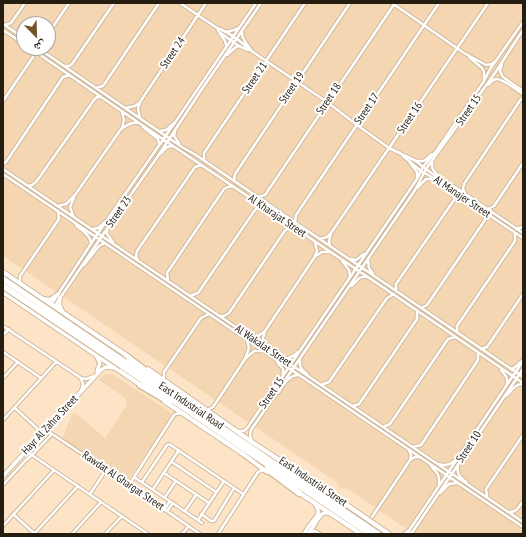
<!DOCTYPE html>
<meta charset="utf-8">
<style>
body{margin:0}
#map{position:relative;width:526px;height:537px;overflow:hidden;background:#fde4c6;font-family:"PT Sans Narrow","Noto Naskh Arabic",sans-serif}
canvas{display:block}
.frame{position:absolute;inset:0;border:4px solid #261d11;pointer-events:none}
.north{position:absolute;left:16px;top:16px;width:40px;height:40px;box-sizing:border-box;background:#fff;border:1px solid #a8a5a0;border-radius:50%;rotate:157deg;font-size:11px;font-weight:700;line-height:16px;text-align:center;color:#261d11}
.north::after{content:'';display:block;margin:auto;width:14px;height:18px;background:#735429;clip-path:polygon(50% 0,100% 100%,50% 72%,0 100%)}
</style>
<div id="map">
<canvas width="526" height="537"></canvas>
<div class="frame"></div>
<div class="north">ش</div>
</div>
<script>
const g = document.querySelector('canvas').getContext('2d');
g.lineJoin = 'round';
function paint(path, color) {
  g.fillStyle = color;
  g.fill(path, 'evenodd');
}
function trace(path, color, width, dash) {
  g.strokeStyle = color;
  g.lineWidth = width;
  g.lineCap = dash ? 'butt' : 'round';
  g.setLineDash(dash || []);
  g.stroke(path);
}
function write(font, color, halo, rows, align = 'center') {
  g.font = font + ' "PT Sans Narrow",sans-serif';
  g.lineWidth = 4;
  g.setLineDash([]);
  g.textBaseline = 'middle';
  g.strokeStyle = halo;
  g.fillStyle = color;
  for (const [text, x, y, turn = 0] of rows) {
    g.save();
    g.translate(x, y);
    g.rotate((+turn || 0) * Math.PI / 180);
    g.textAlign = isNaN(turn) ? turn : align;
    if (halo) g.strokeText(text, 0, 0);
    g.fillText(text, 0, 0);
    g.restore();
  }
}
paint(new Path2D(`
 M3,3H523V534H414L345,487L342,489L337,485L338,483L3,256ZM24,24H48V48H24Z
 M106,374H112L115,376L169,411L171,414V417L128,480L62,439L72,415L74,412L105,438L126,406L127,402L124,397L99,380L103,376Z`), '#f4d7b2');
const street = new Path2D(`
 M180,3L217,28L219,32L239,46L248,50
 M392,3L464,53L486,65L492,64L494,62
 M3,24L24,38
 M5,25L11,23L25,3
 M217,28L220,29C231,34 241,41 250,50L327,102L357,125L389,148L416,161L423,167L441,180L455,187L523,233
 M3,30L24,44
 M219,32L225,41L226,45
 M226,32L234,30L238,28
 M242,32C241,39 248,45 251,50
 M48,34L69,3
 M30,48L139,123L387,290L523,383
 M38,48L125,108L182,147L196,155L523,377
 M227,55L236,47L239,46
 M469,57L482,68L484,72V80
 M502,64L500,71L503,77L523,91
 M65,66H69L72,64L114,3
 M488,85C490,82 493,80 496,79C503,78 517,91 523,94
 M96,88L103,86L159,3
 M3,101L33,57L32,50
 M126,108L135,106L139,103
 M140,118L138,109L140,102L206,3
 M143,127L158,139L159,144
 M122,128L124,120L122,112
 M160,131L166,130L174,123
 M175,132L174,136L179,143
 M160,154L167,147L173,146
 M403,156L421,171L437,180L523,238
 M204,160V153L305,3
 M416,161H424L432,154
 M432,162C431,171 435,171 440,178
 M410,163L417,172V178
 M3,164L6,162L63,77L70,75
 M3,169L523,522
 M3,174L523,527
 M234,181L235,174L350,3
 M28,186L32,185L36,182L94,100L97,97H101
 M417,188L426,179H433
 M465,193L463,189L464,184L521,99H523
 M258,197L265,195L395,3
 M58,206L66,204L75,195L121,129C127,125 131,122 139,123
 M488,209L494,206L523,163
 M73,215L70,207L74,198
 M295,222L296,215L439,3
 M76,225C82,231 91,235 91,244
 M93,229L98,228L105,222
 M107,229V234L113,242
 M516,229L523,227
 M320,239L327,237L331,233L488,3
 M330,246L329,241L331,233
 M316,256L322,252H330
 M351,259L356,260L364,254
 M368,260L369,268L373,274
 M138,261L136,256L137,251L195,167L202,165
 M342,261L349,270L350,277
 M84,265L99,246L105,243
 M168,281L167,273L224,189L228,187L233,186
 M20,283V276L59,219L58,212
 M352,286C357,280 359,276 367,277
 M396,291V284L454,200V192
 M190,296L198,293L255,210L259,207L263,206
 M54,307L102,236L158,156L202,89L261,3
 M421,308L427,305L485,220V212
 M49,310L51,305L98,233L176,121L256,3
 M219,316H224L229,313L284,232L288,228L293,227
 M3,326L81,378L86,379L94,376
 M457,332V326L515,241V233
 M3,335L9,329
 M249,337L258,336L265,331
 M265,348L263,338L265,331L314,258L317,251L315,243
 M481,349L487,347L523,294
 M3,352L41,378
 M281,358C289,359 293,357 298,352
 M245,359L254,351H263
 M300,360C299,367 301,369 307,374
 M277,362L283,369V376
 M511,369L514,368L523,360
 M501,370C505,375 508,377 507,384
 M3,378L18,362
 M164,379V372L201,318L209,314
 M321,385L329,382L387,298L394,294
 M81,391L83,384L81,379
 M278,393C283,386 288,375 299,375
 M506,396C512,391 514,384 523,384
 M353,406L359,404L417,319V311
 M15,408L42,433
 M206,410L209,409L213,407L245,359L249,348L247,340
 M3,420L56,362
 M383,427L390,424L448,339L455,337
 M46,430L129,485L200,534
 M237,431H244L248,427L417,179L423,167L437,150L484,81L490,69L523,22
 M252,442L250,435L251,430L415,190L426,169L495,73L523,30
 M412,447L417,446L421,445L478,360V353
 M26,451L148,534
 M410,460L415,457H420
 M172,462L216,492
 M438,464C444,466 449,466 454,461
 M431,466C437,473 440,474 439,484
 M458,466C456,474 461,478 467,483
 M164,473L209,503
 M134,477L202,523
 M142,482L167,445L169,444L243,494
 M3,485L25,461L32,455L52,434
 M129,485L174,415L176,414L181,413
 M153,489L179,450
 M440,493L449,484L457,483
 M90,494L106,470
 M165,497L176,481
 M487,497L486,489L523,435
 M164,510L170,501
 M167,511L173,503
 M185,511L196,495
 M508,512C516,513 519,507 523,501
 M13,514L35,534
 M201,514L211,521H214L234,488
 M372,517L410,460L411,455L409,450
 M198,520L224,481
 M3,526L54,470
 M310,532L315,531L320,534
 M408,532L523,361
 M34,534L78,486
 M72,534L101,502
 M105,534L122,516
 M182,534L189,526
 M218,534L258,472L263,470
 M411,534L523,369`);
const secondary = new Path2D(`
 M96,355L100,363L97,371
 M3,476L101,370L106,367L114,368
 M304,534C306,530 309,526 312,522C318,515 321,513 315,504
 M308,534C311,530 314,526 316,522C320,516 321,512 329,513`);
const primary = new Path2D(`
 M3,272L129,357
 M3,292L142,386
 M60,298L59,305L62,311
 M44,299L50,300L58,294
 M148,369L252,442L301,474
 M164,401L243,454L267,472
 M298,492L361,534
 M328,492L389,534
 M405,534L409,531`);
const highway = new Path2D(`
 M126,356L162,383
 M125,362L378,534
 M122,366L370,534
 M140,385L169,402
 M267,469L299,493
 M294,473L320,489L330,494`);
trace(street, '#d0b89b', 4.5);
trace(secondary, '#d0b89b', 5.5);
trace(primary, '#d0b89b', 6);
trace(highway, '#d0b89b', 8);
trace(street, '#fff', 2.5);
trace(secondary, '#fff', 3.5);
trace(primary, '#fff', 4);
trace(highway, '#fff', 5.5);
const highwayBridge = new Path2D(`
 M3,279L125,362
 M3,286L122,366`);
trace(highwayBridge, '#d0b89b', 8, []);
trace(highwayBridge, '#fff', 5.5);
write('11px', '#261d11', '#fff', [
 ["Street 24",173,53,-56],
 ["Street 21",255,78,-56],
 ["Street 19",292,88,-56],
 ["Street 18",329,99,-56],
 ["Street 17",367,109,-56],
 ["Street 15",469,110,-55],
 ["Street 16",410,118,-56],
 ["Al Manajer Street",462,197,34],
 ["Street 23",119,212,-55],
 ["Al Kharajat Street",277,216,34],
 ["Al Wakalat Street",263,346,34],
 ["Street 15",272,393,-55],
 ["East Industrial Road",191,406,34],
 ["Hayr Al Zahra Street",50,425,-47],
 ["Street 10",469,447,-56],
 ["Rawdat Al Ghargat Street",123,481,34],
 ["East Industrial Street",313,482,34]
]);
</script>
